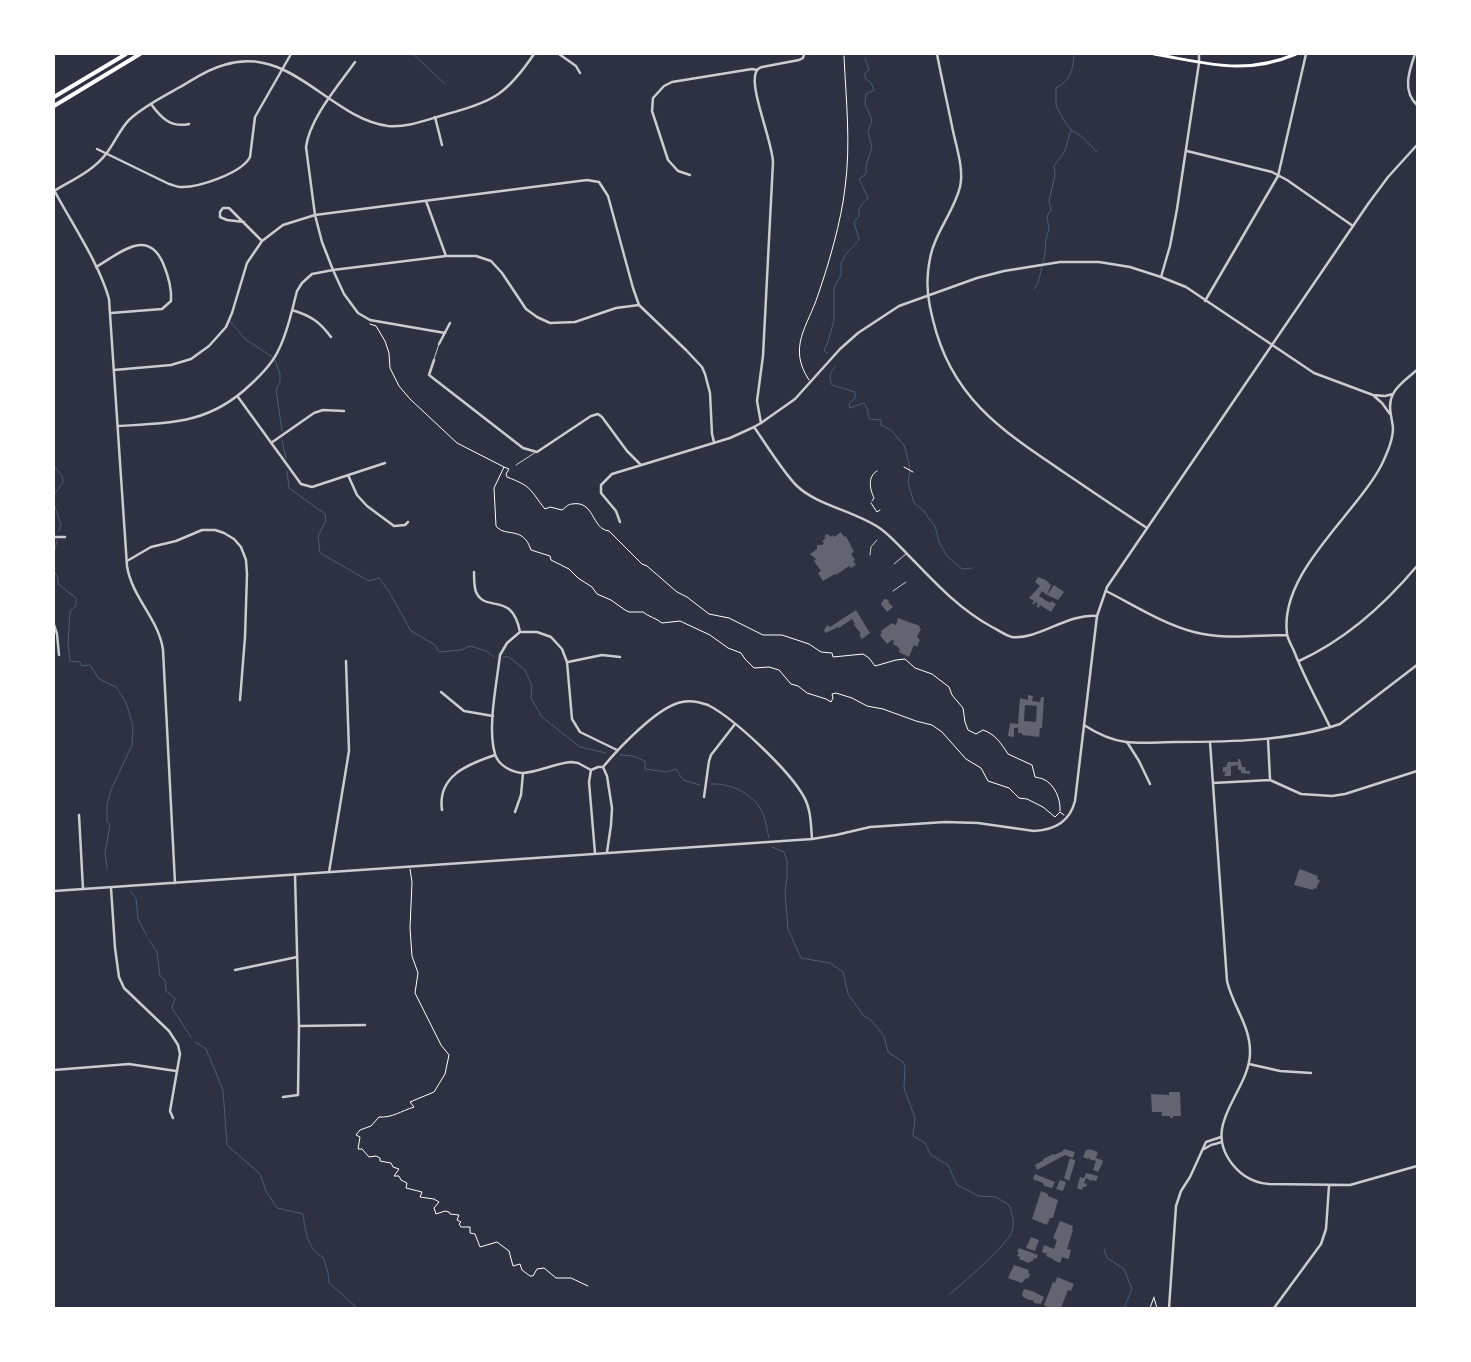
<!DOCTYPE html>
<style>
body{margin:0}
#map{position:relative;width:1471px;height:1362px;overflow:hidden;background:#2d3142;font-family:"Noto Serif",serif}
canvas{display:block}
.frame{position:absolute;inset:0;border:55px solid #fff;pointer-events:none}
</style>
<div id="map">
<canvas width="1471" height="1362"></canvas>
<div class="frame"></div>
</div>
<script>
const g = document.querySelector('canvas').getContext('2d');
g.lineJoin = 'round';
function trace(path, color, width, dash) {
  g.strokeStyle = color;
  g.lineWidth = width;
  g.lineCap = dash ? 'butt' : 'round';
  g.setLineDash(dash || []);
  g.stroke(path);
}
function paint(path, color) {
  g.fillStyle = color;
  g.fill(path, 'evenodd');
}
trace(new Path2D(`
 M413,54L445,84
 M1074,56C1073,70 1070,81 1056,88V105L1063,119L1071,130L1081,136L1097,152
 M1043,263L1045,253L1046,239L1049,229L1047,216L1051,210L1049,201L1055,175L1054,166L1065,151L1071,130
 M1034,289L1038,283L1042,267
 M230,321L245,339L274,358L280,374V382L276,390L282,431
 M828,354L824,350L828,342L834,320V288L841,275V263L846,254L859,240L854,222L859,216C858,206 862,205 868,198L859,179L866,174V166L872,147L868,132L872,120L865,104L866,94L874,90L871,83L865,78V73L869,70L865,58
 M836,366C830,372 828,377 832,385L855,392V398L849,404L850,408L864,403L867,408L869,419L881,420V425L891,430L904,445L909,463L910,471L908,483L914,503L924,511L929,519L935,526L939,542L947,556L962,569L972,568
 M282,440L286,459
 M54,466L62,476L63,482L54,495
 M287,471L289,488L325,514L326,521L318,536L320,553L369,581L379,578L388,590L411,631L435,645L439,652L461,650L470,646L486,651L494,657
 M54,504L61,525L58,532
 M54,553L57,541
 M54,571L58,578V584L76,598V606L70,611L68,643L70,661L80,662L82,666L90,665L99,679L116,687L126,702L133,726L132,745L111,790L107,805V821L110,825L105,853L107,868
 M503,657H509L525,670L532,686L531,698L542,717L580,747L606,753
 M620,755L633,756L645,761V769L667,772L676,769L683,780L700,785
 M711,784C731,783 755,794 763,814C766,822 767,830 769,838
 M772,847L784,852L787,861V877L785,892L788,929L801,958L830,963L843,972L848,994L863,1015L872,1021L884,1036L888,1052L903,1062L905,1067L904,1088L915,1118L913,1136L925,1143L931,1155L948,1165L957,1185L979,1196L996,1197L1009,1205C1012,1213 1015,1222 1012,1231C1007,1246 962,1283 949,1295
 M131,892L136,898L138,919L147,936
 M149,940L157,952L160,976L165,980L166,991L175,998L172,1008L191,1037
 M195,1042L206,1049L223,1090L227,1145L260,1174L266,1191L277,1208L303,1214C305,1229 308,1251 323,1257L328,1273L329,1283L355,1306V1308
 M1104,1249L1107,1258L1124,1269L1132,1289L1124,1308`), '#4f5d75', 1);
paint(new Path2D(`
 M841,532L844,537L846,536L854,552L851,554L855,560L853,561L856,565L851,568L849,566L836,575L835,574L823,581L818,573L821,571L814,561L816,559L810,554L817,549V545H822L824,543L822,541L826,538L824,536L828,534L830,537L833,535L834,537Z
 M1038,577L1046,580L1051,585L1047,595L1042,591L1039,596L1050,603L1051,601L1056,604L1051,612L1040,605L1039,608L1036,606L1038,604L1036,602L1034,605L1032,603L1034,601L1029,598L1040,586L1035,582Z
 M1054,585L1064,592L1058,600L1047,595Z
 M884,599L889,600L888,602L893,607L887,612L881,604Z
 M856,610L870,633L862,639L859,635L861,634L854,625L855,624L852,619L839,628L838,627L826,633L824,631L825,628L828,625L830,627Z
 M898,618L920,626L919,628L921,629L917,637L920,640L917,647L914,645L909,657L899,652L900,650L898,647L893,644L894,641L892,640L887,644L880,635L882,633L881,631L892,623L896,625Z
 M1028,695L1033,696L1032,701L1040,702L1041,697H1044L1042,728H1040L1039,737L1022,735V733H1018V726L1017,728H1014V737L1008,736L1010,723L1018,724L1020,698L1028,700ZM1025,705L1037,706L1036,722L1024,721Z
 M1238,759H1240L1242,767H1245L1246,771H1250V774L1241,773V770H1238V765L1231,766V776H1224L1226,772H1223V767H1226L1228,762H1238Z
 M1300,869L1318,876L1317,879L1320,880L1316,889L1314,888L1313,890L1294,885L1299,870Z
 M1169,1092H1180L1181,1116H1173V1118H1170V1116H1162V1112H1152L1151,1094L1169,1095Z
 M1064,1149L1075,1152L1073,1158L1065,1155L1037,1170L1035,1165L1044,1160L1043,1159L1053,1154L1054,1155L1063,1151Z
 M1089,1149L1098,1152L1096,1158L1102,1160L1103,1162L1098,1172L1093,1170L1096,1161L1089,1159L1088,1157V1159L1083,1157L1086,1150H1088Z
 M1070,1158L1075,1160V1162L1069,1181L1064,1178Z
 M1086,1173L1098,1176L1096,1181L1092,1180L1091,1181L1086,1178L1084,1183L1087,1184L1086,1187H1083L1082,1190L1077,1188L1080,1177L1084,1178Z
 M1035,1174L1055,1182L1052,1188L1044,1186L1043,1183L1035,1180L1033,1179Z
 M1060,1180L1066,1182L1063,1191L1056,1189Z
 M1041,1191L1048,1194V1196L1058,1200L1053,1218H1050L1047,1225L1032,1219Z
 M1060,1221L1073,1226L1072,1229L1073,1230L1067,1249L1071,1250L1069,1258L1068,1259L1062,1257L1060,1263L1053,1260V1259L1046,1256L1047,1254L1042,1252L1044,1245L1054,1249L1057,1240L1053,1238Z
 M1031,1237L1039,1240L1035,1251L1026,1248Z
 M1019,1248L1038,1255L1036,1259L1034,1258L1032,1262L1030,1261L1029,1263L1019,1259L1020,1257L1017,1256L1019,1252H1017Z
 M1014,1265L1029,1270L1028,1273L1030,1274L1028,1279L1026,1278L1022,1283L1008,1278Z
 M1057,1277L1074,1284L1072,1288L1071,1291L1068,1290L1061,1308H1048L1044,1305L1053,1282L1055,1283Z
 M1024,1289L1032,1291L1044,1297L1041,1304L1034,1303L1033,1300H1029L1023,1297L1022,1294Z`), '#626471');
trace(new Path2D(`
 M370,324L376,326L385,341L389,353L390,368L399,386L410,399L457,443L504,467L494,488L496,526C505,538 523,525 531,550L550,556L551,560L569,569L578,578L592,587L597,594L611,600L625,610L629,612H643C649,617 656,618 662,623L680,621L710,635L728,648L741,653L745,659L754,668L769,667L779,670L791,684L798,686L807,693L826,699L831,702L833,698L832,694L836,693L852,698L867,706L883,709L916,721L932,725L942,732L966,759L981,768L988,781L1009,788L1019,798L1027,799L1043,807L1055,817L1060,812L1064,815
 M809,380C787,347 808,326 818,295C829,263 841,222 845,188C851,144 846,100 844,56
 M504,467L509,469L506,474L507,477C533,487 529,489 545,509L550,507L562,510C565,508 568,504 572,504C595,500 591,529 609,531L642,564L647,566L677,592L687,597L709,614L729,618L763,635H782L809,644L821,652L832,653L833,657L863,654L869,658L875,666L896,660L905,659L915,668L932,674L949,687L952,695L963,708L965,722L968,730L976,734L983,730C995,734 1001,743 1008,754L1032,765L1035,777C1038,778 1041,778 1043,779C1055,784 1061,800 1060,811
 M904,467L913,472
 M872,501L874,498C870,489 867,477 877,471
 M871,503L877,512L880,510
 M410,869L412,882L410,928L412,956L418,973L415,993L441,1045L449,1055L445,1074L434,1092L410,1102L414,1107C401,1111 392,1118 379,1117L371,1126L360,1130L356,1135L360,1137L358,1149H362L369,1157L376,1156L380,1158V1161L391,1163L393,1167L399,1169L394,1176H399L401,1180L407,1183L406,1188L422,1192L420,1197L434,1199L439,1202L434,1208L436,1214L445,1211L449,1212L450,1214L459,1215L457,1220L461,1222L459,1224L461,1227H470V1233L475,1234L480,1247L497,1242L509,1251L513,1266L520,1264L522,1270L530,1276H533L537,1269L544,1268L556,1278H571L588,1286
 M1154,1298L1157,1308
 M1150,1308L1154,1297`), '#fff', 1);
trace(new Path2D(`
 M434,359L439,344
 M516,465L536,452
 M870,555L871,547L877,540
 M894,564L906,554
 M893,591L906,582`), '#caccd0', 1);
trace(new Path2D(`
 M559,54L576,66L580,73
 M937,54C942,80 948,106 953,131C957,149 964,170 960,187C955,207 942,224 935,242C931,251 929,262 928,272C926,288 929,305 933,320C951,397 1001,430 1062,471C1090,490 1118,509 1147,528
 M1415,54C1409,71 1402,91 1417,105
 M355,62C338,86 310,118 306,147L315,215L322,242L333,270L344,294L358,313L370,320L445,333
 M151,104C161,118 171,128 189,124
 M435,117L442,145
 M97,149L169,184C173,185 177,187 180,187C198,188 242,173 250,157L255,117L291,54
 M1187,151L1272,172L1287,180L1353,226
 M690,175L678,171L668,160L652,111L653,98L664,86L672,82L752,69L757,70
 M54,191C72,180 93,171 106,154C114,144 120,129 129,120C144,106 163,97 180,87C194,79 208,69 224,65C291,44 329,118 388,126C407,128 429,119 447,114C493,102 507,94 534,54
 M426,201L446,256
 M244,222L227,220L220,217V212L223,208H229L262,241
 M96,267C119,254 147,227 163,263C168,275 172,288 171,301L162,309L111,313
 M1161,277L1170,246L1177,209L1199,63
 M1205,301L1278,176L1306,54
 M292,310C311,316 319,321 331,337
 M439,344L450,323
 M434,360L429,375L523,448L537,452L591,416L598,414L602,417L627,451L640,464
 M114,370L171,365L191,359L209,346L226,327L232,313L247,263L262,241L283,225L315,215L587,180L599,182L608,196L633,288L639,305L686,350L702,367L705,374L710,393L712,434L714,442
 M1374,396L1382,403L1390,414
 M238,397L301,484L312,487L385,463
 M761,423L795,399L840,349L858,333L899,306L977,278L1004,271L1060,262H1099L1130,267L1161,277L1186,287L1314,373L1373,395L1385,396L1393,394
 M118,426C171,423 209,424 250,385C261,375 273,363 279,349C288,331 292,310 297,291L302,283L312,274L333,270L446,256H476L491,261L502,273L526,309L537,317L550,323L575,322L616,308L639,305
 M271,443L314,413L323,410L344,411
 M348,475L357,495L367,506L394,526L405,525L408,522
 M620,522L616,511L601,493V485L612,474L730,438L754,427
 M54,537H65
 M127,561L151,547L176,541L202,530H215L224,533L234,539L241,547L246,560L247,574L245,637L240,700
 M474,572C474,578 474,586 476,592C486,614 512,590 520,632
 M1106,591C1134,605 1163,624 1194,632C1224,640 1256,635 1287,635
 M54,625L57,634L59,655
 M1299,661C1345,640 1385,604 1417,566
 M568,662L602,655L620,657
 M441,692L464,711L493,716
 M1330,727C1318,702 1304,677 1294,651C1292,646 1288,640 1287,634C1279,572 1356,515 1382,464C1387,453 1393,440 1393,428C1392,417 1387,405 1393,394C1397,385 1410,376 1417,370
 M1268,739L1270,779
 M1127,742L1139,761L1150,784
 M1210,742L1227,981C1233,1007 1251,1026 1250,1054C1248,1094 1200,1124 1233,1165C1242,1176 1255,1183 1269,1184L1350,1185L1417,1166
 M603,767C618,749 658,706 682,702C690,700 700,702 708,705C735,719 790,771 804,797C811,809 811,826 812,839
 M603,767L607,776L612,808L611,825L607,852
 M591,770L578,763L571,762C556,763 536,773 522,773C511,772 498,765 495,754C487,728 497,682 500,655L507,643L520,632H537L551,637L562,649L567,662L572,719L580,732L617,750
 M591,770L589,782L595,853
 M591,770L598,767H603
 M1213,783L1270,780L1301,794L1332,796L1345,794L1417,771
 M704,797L709,761L711,755L735,724
 M442,810C437,776 468,764 495,755
 M515,812L521,795L523,773
 M79,815L83,889
 M329,872L349,751L346,661
 M111,888L115,948L119,977L124,988L169,1031L178,1045L180,1054L170,1111L173,1118
 M235,970L297,957
 M299,1026L365,1025
 M1249,1064L1280,1071L1311,1073
 M54,1070L129,1064L176,1071
 M283,1097L298,1095L299,1026L295,875
 M1204,1149L1211,1145L1222,1142
 M1169,1308L1176,1206L1181,1191L1190,1177L1206,1142L1221,1137
 M1274,1308L1321,1244L1326,1229L1329,1186`), '#caccd0', 2.5);
trace(new Path2D(`
 M804,54L803,58L799,60L762,67C759,68 757,69 756,72C749,88 772,140 773,162L763,356L757,401L761,423L754,427C766,444 783,472 797,486C818,506 856,511 881,529C893,538 903,550 914,561C938,586 961,610 992,627C998,630 1005,635 1012,637C1038,640 1068,613 1097,616
 M1199,54V62
 M54,190C72,224 99,263 109,299L127,566C132,598 159,619 163,650L175,883
 M1084,725C1096,733 1111,740 1126,742C1142,744 1160,742 1176,742C1228,742 1291,741 1340,724L1417,665
 M54,891L812,839L836,835L870,827L945,822L978,823L1034,831C1055,830 1070,821 1075,801L1097,616L1107,587L1368,204L1388,177L1417,145`), '#caccd0', 2.5);
trace(new Path2D(`
 M1154,54C1207,63 1244,76 1296,54`), '#fff', 3);
trace(new Path2D(`
 M54,97L126,54
 M54,106L140,54`), '#fff', 4);
</script>
